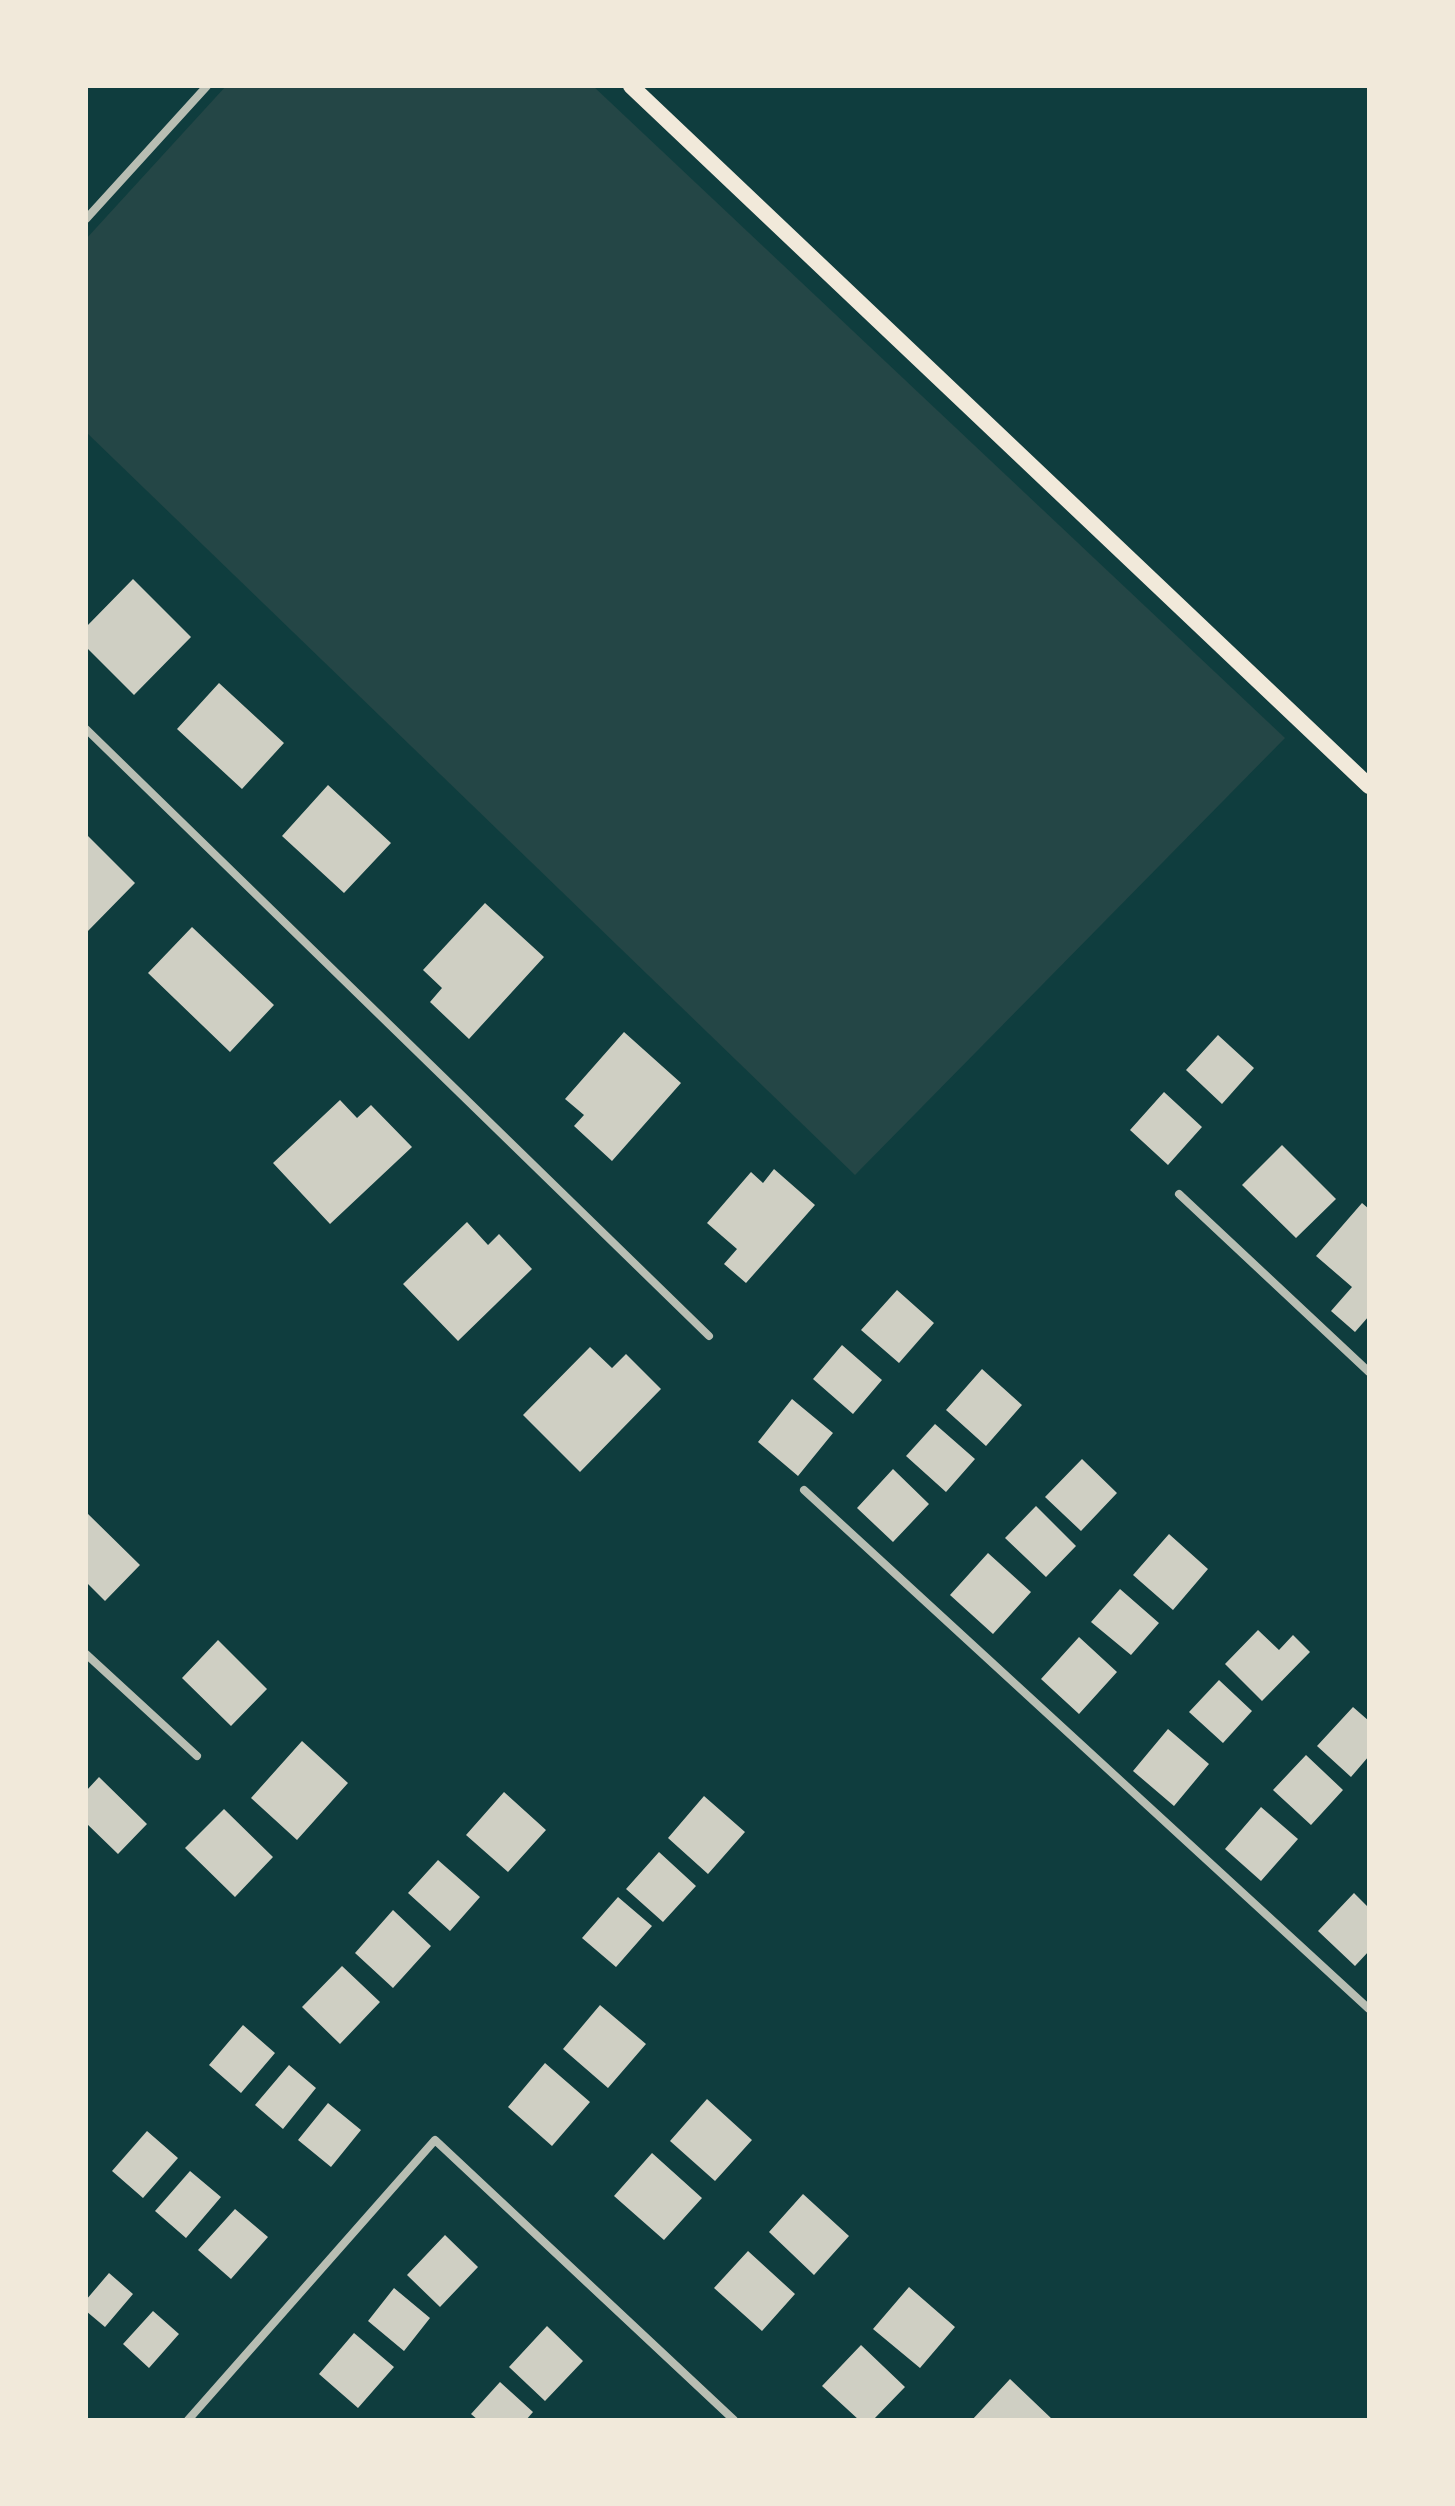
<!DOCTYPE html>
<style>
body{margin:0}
#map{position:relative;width:1455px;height:2506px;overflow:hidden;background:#0f3d3e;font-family:"IBM Plex Sans",sans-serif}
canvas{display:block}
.frame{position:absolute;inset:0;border:88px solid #f1e9da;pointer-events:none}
</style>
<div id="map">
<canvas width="1455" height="2506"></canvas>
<div class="frame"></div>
</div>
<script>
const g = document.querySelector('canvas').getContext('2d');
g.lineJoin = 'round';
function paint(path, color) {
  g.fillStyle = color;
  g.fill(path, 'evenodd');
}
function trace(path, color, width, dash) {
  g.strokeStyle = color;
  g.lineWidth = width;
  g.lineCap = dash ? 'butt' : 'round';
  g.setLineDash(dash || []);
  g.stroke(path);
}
paint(new Path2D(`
 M226,86H593L1285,738L855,1175L86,432V239Z`), '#244646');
paint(new Path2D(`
 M133,579L191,637L134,695L86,647V627Z
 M219,683L284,743L242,789L177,729Z
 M328,785L391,843L344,893L282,836Z
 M86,834L135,883L86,933Z
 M485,903L544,957L469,1039L430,1002L442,988L423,970Z
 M192,927L274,1005L230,1052L148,973Z
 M624,1032L681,1083L612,1161L574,1126L584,1115L565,1099Z
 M1218,1035L1254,1068L1222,1104L1186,1070Z
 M1164,1092L1202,1127L1168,1165L1130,1130Z
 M340,1100L357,1118L371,1105L412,1147L330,1224L273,1163Z
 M1282,1145L1336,1199L1296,1238L1242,1185Z
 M774,1169L815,1205L746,1283L724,1264L737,1249L707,1223L751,1172L763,1183Z
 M1362,1203L1369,1209V1316L1355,1332L1331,1311L1352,1287L1316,1256Z
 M467,1222L488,1245L499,1234L532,1269L458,1341L403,1284Z
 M897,1290L934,1323L899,1363L861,1330Z
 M842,1345L882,1380L853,1414L813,1379Z
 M590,1347L612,1368L626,1354L661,1389L580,1472L523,1415Z
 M982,1369L1022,1405L986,1446L946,1410Z
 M792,1399L833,1433L798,1476L758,1442Z
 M935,1424L975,1459L946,1492L906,1456Z
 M1082,1459L1117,1493L1081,1531L1045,1497Z
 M893,1469L929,1504L893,1542L857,1508Z
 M1036,1506L1076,1546L1046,1577L1005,1538Z
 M86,1512L140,1565L105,1601L86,1582Z
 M1169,1534L1208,1569L1173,1610L1133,1575Z
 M988,1553L1031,1592L993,1634L950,1595Z
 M1120,1589L1159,1623L1131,1655L1091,1622Z
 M1258,1630L1279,1650L1293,1635L1310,1652L1262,1701L1225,1664Z
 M1079,1637L1117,1672L1079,1714L1041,1679Z
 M218,1640L267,1689L231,1726L182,1678Z
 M1219,1680L1252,1711L1223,1743L1189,1712Z
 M1353,1707L1369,1721V1756L1351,1777L1317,1746Z
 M1168,1729L1209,1764L1174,1806L1133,1771Z
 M302,1741L348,1783L297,1840L251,1798Z
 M1306,1755L1343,1790L1311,1825L1273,1790Z
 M99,1777L147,1824L118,1854L86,1823V1791Z
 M504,1792L546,1830L508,1872L466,1835Z
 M704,1796L745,1832L708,1874L668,1838Z
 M1261,1807L1298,1839L1261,1881L1225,1849Z
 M224,1809L273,1857L235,1897L185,1848Z
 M659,1852L696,1886L663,1922L626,1889Z
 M438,1860L480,1897L450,1931L408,1893Z
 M1354,1893L1369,1908V1951L1355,1966L1318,1931Z
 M618,1897L652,1926L616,1967L582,1938Z
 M393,1910L431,1946L393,1988L355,1953Z
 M342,1966L380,2002L340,2044L302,2007Z
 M600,2005L646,2044L608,2088L563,2049Z
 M243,2025L275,2053L241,2093L209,2065Z
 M545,2063L590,2102L552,2146L508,2107Z
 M289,2065L316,2088L283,2129L255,2105Z
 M707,2099L752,2140L715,2181L670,2141Z
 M328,2103L361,2130L331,2167L298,2140Z
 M147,2131L178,2158L143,2198L112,2171Z
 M652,2153L702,2198L664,2240L614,2196Z
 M190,2171L221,2197L186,2238L155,2211Z
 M803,2194L849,2236L814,2275L769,2232Z
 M235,2209L268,2237L231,2279L198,2250Z
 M445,2235L478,2267L440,2307L407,2275Z
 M748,2251L795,2294L762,2331L714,2288Z
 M109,2273L133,2294L105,2327L86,2311V2300Z
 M909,2287L955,2327L920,2368L873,2329Z
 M394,2288L430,2318L404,2351L368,2321Z
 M153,2311L179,2334L149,2368L123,2344Z
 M547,2326L583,2361L545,2401L509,2367Z
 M354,2333L394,2367L358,2408L319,2374Z
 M861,2345L905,2387L873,2420H859L822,2386Z
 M1010,2379L1053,2420H972Z
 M500,2382L533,2412L526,2420H478L471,2414Z`), '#cfcfc3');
trace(new Path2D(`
 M86,219L207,86
 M86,729L709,1336
 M1179,1194L1369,1372
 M804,1490L1369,2009
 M86,1654L197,1756
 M188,2420L435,2140L734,2420`), '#b8beb3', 8);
trace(new Path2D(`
 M631,86L1369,786`), '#f1e9da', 16);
</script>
